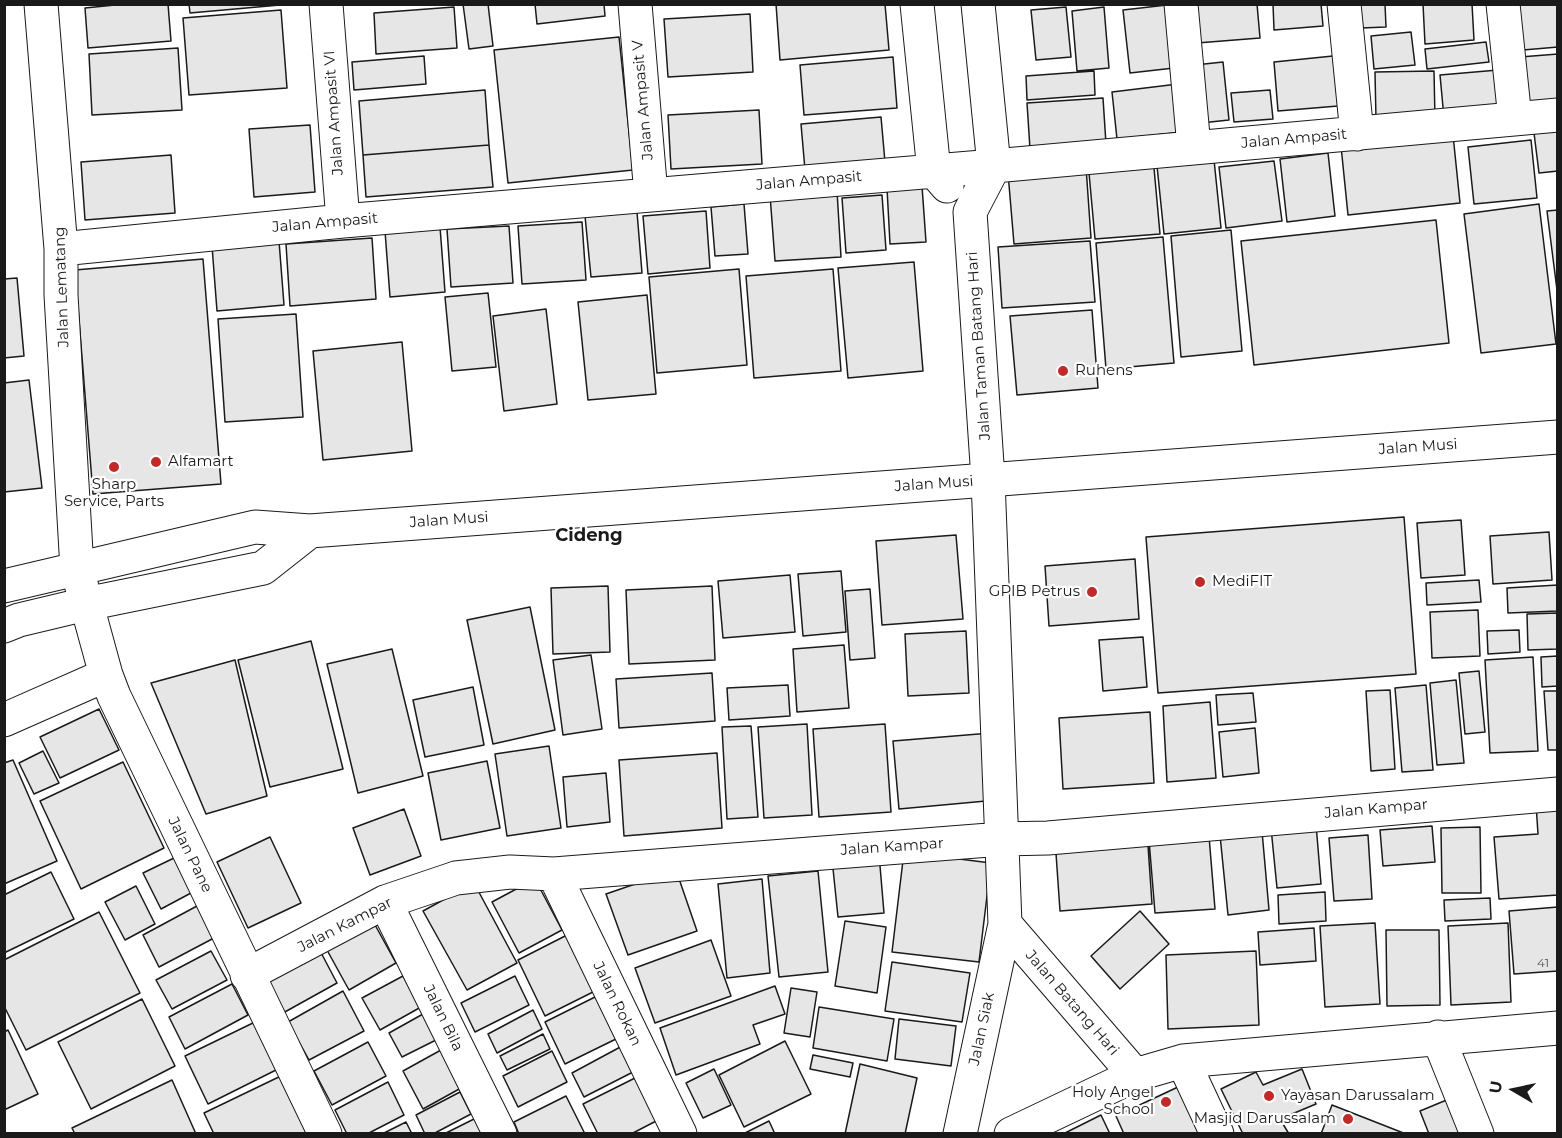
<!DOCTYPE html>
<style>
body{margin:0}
#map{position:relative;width:1562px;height:1138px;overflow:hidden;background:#fff;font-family:Montserrat,sans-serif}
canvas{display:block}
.frame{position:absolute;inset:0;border:6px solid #1a1a1a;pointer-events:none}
.north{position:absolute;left:1484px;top:1060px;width:60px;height:60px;-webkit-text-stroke:4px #fff;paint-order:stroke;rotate:279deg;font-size:16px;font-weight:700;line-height:24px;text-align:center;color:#1a1a1a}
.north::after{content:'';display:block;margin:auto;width:21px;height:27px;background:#1a1a1a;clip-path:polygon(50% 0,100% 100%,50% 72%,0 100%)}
</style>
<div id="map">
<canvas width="1562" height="1138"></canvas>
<div class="frame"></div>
<div class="north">U</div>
</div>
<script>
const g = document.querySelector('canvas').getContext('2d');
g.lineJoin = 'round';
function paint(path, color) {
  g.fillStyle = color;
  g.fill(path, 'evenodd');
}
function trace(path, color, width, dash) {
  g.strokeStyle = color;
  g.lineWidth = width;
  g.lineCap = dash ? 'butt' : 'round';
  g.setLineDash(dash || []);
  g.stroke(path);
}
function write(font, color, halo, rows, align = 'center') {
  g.font = font + ' Montserrat,sans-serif';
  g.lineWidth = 4.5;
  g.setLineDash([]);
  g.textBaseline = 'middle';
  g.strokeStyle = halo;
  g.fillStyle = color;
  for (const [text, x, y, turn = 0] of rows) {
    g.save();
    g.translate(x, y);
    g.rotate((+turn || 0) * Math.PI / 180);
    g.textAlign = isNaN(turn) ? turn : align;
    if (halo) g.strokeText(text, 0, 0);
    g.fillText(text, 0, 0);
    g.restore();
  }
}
const building = new Path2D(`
 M125,4H168L171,41L88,48L85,8Z
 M189,4H280V5L190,13Z
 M463,4H488L493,46L469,49Z
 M535,4H604L605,16L537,24Z
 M776,4H885L889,50L780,60Z
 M1194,4H1257L1260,38L1197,43Z
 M1273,4H1321L1323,26L1274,30Z
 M1360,4H1385L1386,27L1361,28Z
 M1423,4H1472L1474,40L1425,44Z
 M1519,4H1558V47L1523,50Z
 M1167,5L1174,68L1130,73L1123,10Z
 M454,7L457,48L376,54L374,13Z
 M1066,7L1071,57L1036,60L1031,10Z
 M1104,7L1109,68L1077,71L1072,11Z
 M281,10L287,88L189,95L183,18Z
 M750,14L753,72L668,77L664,19Z
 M1411,32L1415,65L1374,69L1371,36Z
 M619,37L633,170L508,183L494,50Z
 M1486,42L1489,62L1427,69L1425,49Z
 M178,48L182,110L92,115L89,54Z
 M1558,54V99L1525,103L1520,57Z
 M424,56L426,84L354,90L352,62Z
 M1333,56L1338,106L1278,111L1274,62Z
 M893,57L897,108L804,115L800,65Z
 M1223,62L1229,120L1201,123L1195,65Z
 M1498,70L1502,113L1444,118L1440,75Z
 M1094,71L1095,95L1027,100L1026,76Z
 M1434,71L1435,119L1376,120L1375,72Z
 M1178,84L1183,132L1117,139L1112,92Z
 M485,90L489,145L363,155L359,101Z
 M1270,90L1273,119L1234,122L1231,93Z
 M1103,98L1106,144L1030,149L1027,103Z
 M759,110L762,164L671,169L668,115Z
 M881,117L885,162L805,170L801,124Z
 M310,125L315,192L254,197L249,129Z
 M1558,130V171L1539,173L1534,133Z
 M1453,135L1460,203L1348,215L1341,146Z
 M1531,140L1537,198L1474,204L1468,147Z
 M489,145L493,187L366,197L363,155Z
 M1213,150L1221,228L1164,234L1156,156Z
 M1328,153L1335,216L1287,222L1280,159Z
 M171,155L175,213L85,220L81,162Z
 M1153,157L1160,234L1095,239L1088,162Z
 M1274,161L1282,221L1226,228L1219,167Z
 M1086,167L1091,238L1014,244L1008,173Z
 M922,186L926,242L890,244L887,188Z
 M837,191L841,257L775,261L770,195Z
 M882,195L886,250L846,253L842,198Z
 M744,204L748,254L715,256L711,207Z
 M1539,204L1556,344L1481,353L1464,214Z
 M1558,210V298L1547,211Z
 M706,211L710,268L648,274L643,216Z
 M637,212L642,273L591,277L585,216Z
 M1436,220L1449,343L1254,365L1241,241Z
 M582,222L586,280L522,284L518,226Z
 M509,226L513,283L451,287L447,229Z
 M440,227L445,292L390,297L385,231Z
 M1231,230L1242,351L1181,357L1171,236Z
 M1163,237L1174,363L1106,369L1096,243Z
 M372,238L376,299L290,306L286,244Z
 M279,241L284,305L217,311L212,246Z
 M1090,241L1095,302L1002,308L998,247Z
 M203,259L221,484L93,494L75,270Z
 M914,262L923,371L848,378L838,268Z
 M739,269L747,365L657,373L649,277Z
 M833,269L841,371L754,378L746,276Z
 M17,278L24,356L4,358V279Z
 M488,293L496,367L452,371L445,297Z
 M647,295L656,394L588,400L578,302Z
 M546,309L557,404L504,411L493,316Z
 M1092,310L1098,388L1017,395L1010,316Z
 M296,314L303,417L225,422L218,319Z
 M402,342L412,451L323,460L313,351Z
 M29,380L42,488L4,492V383Z
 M1404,517L1416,674L1158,693L1146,537Z
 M1461,520L1465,575L1421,578L1417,523Z
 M1549,532L1552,580L1493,584L1490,536Z
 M956,535L963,619L882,625L876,541Z
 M1135,559L1139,619L1049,626L1045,566Z
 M841,571L846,632L803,636L798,574Z
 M790,575L795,632L723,638L718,581Z
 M1479,580L1481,602L1427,605L1426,583Z
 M1558,585V611L1508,613L1507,588Z
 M608,586L610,652L553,654L551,588Z
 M712,586L715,660L629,664L626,590Z
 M870,589L875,658L850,660L845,591Z
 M530,607L555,730L493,744L467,620Z
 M1478,610L1480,656L1432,658L1430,612Z
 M1558,613V649L1528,650L1527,614Z
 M1519,630L1520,652L1488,654L1487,631Z
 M966,631L969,693L908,696L905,634Z
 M1143,637L1147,687L1103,691L1099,640Z
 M311,641L343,769L270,787L238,660Z
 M844,645L849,708L797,712L793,649Z
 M392,649L423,776L358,793L327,664Z
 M591,655L602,729L563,735L553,660Z
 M1558,656V686L1542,687L1541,657Z
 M1533,657L1538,751L1490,753L1485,660Z
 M235,660L267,796L206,814L151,683Z
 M1479,671L1485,732L1465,734L1459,673Z
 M712,673L715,721L619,728L616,679Z
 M1456,680L1464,763L1437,765L1430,683Z
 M788,685L790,716L729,720L727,688Z
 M1426,685L1433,770L1402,772L1395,688Z
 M473,687L484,745L425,757L413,700Z
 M1390,690L1395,769L1371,771L1366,691Z
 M1544,691H1558V750H1548Z
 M1253,693L1256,722L1218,725L1216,695Z
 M1210,702L1216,778L1167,782L1163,706Z
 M99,709L119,750L60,778L40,737Z
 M1150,712L1154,783L1063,789L1059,718Z
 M807,724L812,815L764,818L758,727Z
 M885,724L891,812L819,817L813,729Z
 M751,726L758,817L727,819L722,727Z
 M1255,728L1259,773L1223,777L1219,732Z
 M991,733L997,800L899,809L893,741Z
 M549,746L561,828L507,836L495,754Z
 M43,751L59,783L34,794L19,763Z
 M717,753L722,828L624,836L619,760Z
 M13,760L57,861L4,884V763Z
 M487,761L500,828L441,840L428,773Z
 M123,762L164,848L81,889L40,801Z
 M606,773L610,822L567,827L563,777Z
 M1558,802V895L1499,899L1494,837L1538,834L1536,804Z
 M404,809L421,856L370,875L353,828Z
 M1316,824L1321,884L1277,888L1271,828Z
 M1432,826L1435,862L1383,866L1380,830Z
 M1480,827L1481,893H1442L1441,828Z
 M1147,831L1152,904L1060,911L1055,839Z
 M1262,831L1269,910L1228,915L1220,835Z
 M1368,835L1372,899L1334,901L1329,838Z
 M1209,836L1215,909L1155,913L1149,840Z
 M270,837L301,903L248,928L217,862Z
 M904,852L991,863L979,962L892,952Z
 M879,854L884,913L838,917L832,859Z
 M174,858L191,893L161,909L143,873Z
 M676,870L697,931L628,955L606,894Z
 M818,871L828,972L779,977L768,876Z
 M51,872L74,919L4,953V895Z
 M535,879L562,930L519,953L492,902Z
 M762,879L770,973L727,978L718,884Z
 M474,883L517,963L467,990L423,911Z
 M136,886L155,924L125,940L105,902Z
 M1325,892L1326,921L1279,924L1278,895Z
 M1490,898L1491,919L1445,921L1444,900Z
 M197,906L214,938L159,967L143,935Z
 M1558,907V971L1514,974L1509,911Z
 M1140,911L1169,944L1120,989L1091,956Z
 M99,912L140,993L26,1050L4,1006V960Z
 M369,914L396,963L349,990L322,941Z
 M845,921L886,927L877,993L835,986Z
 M1375,923L1380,1004L1325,1007L1320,926Z
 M1508,923L1511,1002L1451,1005L1448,926Z
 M1314,928L1316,961L1260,965L1258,932Z
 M1386,930H1439L1440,1005L1387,1006Z
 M569,934L597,990L545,1016L518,960Z
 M711,940L731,996L655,1023L635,968Z
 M318,947L337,983L283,1013L263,977Z
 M211,951L227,980L172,1009L156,980Z
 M1256,951L1259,1025L1168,1029L1166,955Z
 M892,962L970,973L962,1022L885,1011Z
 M403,976L421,1007L380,1030L362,998Z
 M515,976L529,1005L475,1032L461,1003Z
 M232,984L248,1015L185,1049L169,1017Z
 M775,986L785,1014L753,1025L760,1044L676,1075L660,1028Z
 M791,988L817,992L810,1037L784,1033Z
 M343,991L364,1031L309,1060L288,1022Z
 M599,995L620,1037L565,1064L545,1022Z
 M142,999L175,1066L91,1109L58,1042Z
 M819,1007L894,1019L887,1061L813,1048Z
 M533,1010L542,1029L497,1053L488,1034Z
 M423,1014L436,1040L402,1057L389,1033Z
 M899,1019L956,1026L951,1066L895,1059Z
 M257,1021L280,1068L208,1104L185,1056Z
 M8,1030L38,1094L4,1110V1032Z
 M543,1034L550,1049L507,1070L500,1056Z
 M785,1041L811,1094L744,1127L719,1075Z
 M368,1042L386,1076L332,1105L314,1071Z
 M624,1045L637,1070L584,1097L572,1073Z
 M441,1050L461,1088L423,1109L403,1071Z
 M552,1051L567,1082L518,1107L503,1076Z
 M813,1055L853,1063L850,1077L810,1069Z
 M860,1064L917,1078L905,1134H845Z
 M714,1069L731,1105L703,1118L686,1083Z
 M1302,1069L1316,1104L1280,1119L1289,1134H1243L1221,1089L1256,1072L1263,1085Z
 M285,1074L313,1134H214L204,1113Z
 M641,1075L662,1118L631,1134H598L583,1104Z
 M172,1080L196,1134H75L72,1128Z
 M388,1082L404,1115L367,1134H347L335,1110Z
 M1178,1087L1199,1134H1124L1116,1116Z
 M460,1092L471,1114L433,1134H425L416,1115Z
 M566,1096L585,1134H519L514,1122Z
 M1449,1099L1463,1134H1429L1420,1111Z
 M1332,1105L1406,1134H1321Z
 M1101,1115L1110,1134H1063Z
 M476,1118L483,1134H444Z
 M769,1121L775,1134H743Z
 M406,1122L412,1134H382Z`);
paint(building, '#e6e6e6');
trace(building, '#1a1a1a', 1.5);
const street = new Path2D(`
 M41,4L61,249V295L77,569L106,675L114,696L325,1134
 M326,4L343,221
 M635,4L651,195
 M917,4L934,171L947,186
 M978,4L994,166L970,212L988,479L1005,924L1135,1075
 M1181,4L1194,147
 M1344,4L1357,134
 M1503,4L1515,119
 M61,249L343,221L994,166L1558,115
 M4,720L106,675
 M554,874L680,1134
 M385,902L500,1134
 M247,975L385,902L456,878L510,872L554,874L1002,839L1048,838L1558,794
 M1438,1037L1477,1134
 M1183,1061L1217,1134
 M960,1134L1005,924
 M1011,1134L1135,1075L1183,1061L1558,1028`);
const secondary = new Path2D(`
 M4,586L255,527L310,531L1558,437
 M4,626L19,620L86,604L263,568L310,531`);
trace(street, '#1a1a1a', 35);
trace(secondary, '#1a1a1a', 35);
trace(street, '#fff', 33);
trace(secondary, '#fff', 33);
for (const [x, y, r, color] of [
 [1063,371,6,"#c62828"],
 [156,462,6,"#c62828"],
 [114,467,6,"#c62828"],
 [1200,582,6,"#c62828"],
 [1092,592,6,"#c62828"],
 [1269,1096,6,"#c62828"],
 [1166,1102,6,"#c62828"],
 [1348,1119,6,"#c62828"]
]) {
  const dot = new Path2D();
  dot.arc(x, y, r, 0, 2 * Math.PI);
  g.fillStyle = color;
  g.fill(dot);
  trace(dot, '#fff', 2);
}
write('12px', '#4d4d4d', null, [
 ["41",1543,963]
]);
write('15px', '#1a1a1a', '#fff', [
 ["Jalan Ampasit V",643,100,-95],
 ["Jalan Ampasit VI",334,113,-94],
 ["Jalan Ampasit",1294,139,-5],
 ["Jalan Ampasit",809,181,-5],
 ["Jalan Ampasit",325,223,-5],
 ["Jalan Lematang",62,287,-92],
 ["Jalan Taman Batang Hari",979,346,-94],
 ["Jalan Musi",1418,447,-4],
 ["Jalan Musi",934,484,-4],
 ["Jalan Musi",449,520,-4],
 ["Jalan Kampar",1376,809,-5],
 ["Jalan Kampar",892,847,-4],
 ["Jalan Pane",190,855,64],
 ["Jalan Kampar",345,925,-27],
 ["Jalan Batang Hari",1072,1003,49],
 ["Jalan Rokan",617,1004,64],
 ["Jalan Bila",443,1018,64],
 ["Jalan Siak",982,1029,-78]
]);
write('15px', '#1a1a1a', '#fff', [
 ["Ruhens",1075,371],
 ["Alfamart",168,462],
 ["Sharp",114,485,"center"],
 ["Service, Parts",114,502,"center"],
 ["MediFIT",1212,582],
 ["GPIB Petrus",1080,592,"right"],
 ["Holy Angel",1154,1093,"right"],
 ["School",1154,1110,"right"],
 ["Yayasan Darussalam",1281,1096],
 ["Masjid Darussalam",1336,1119,"right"]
], 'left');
write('bold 18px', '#1a1a1a', '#fff', [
 ["Cideng",589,536]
]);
</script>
